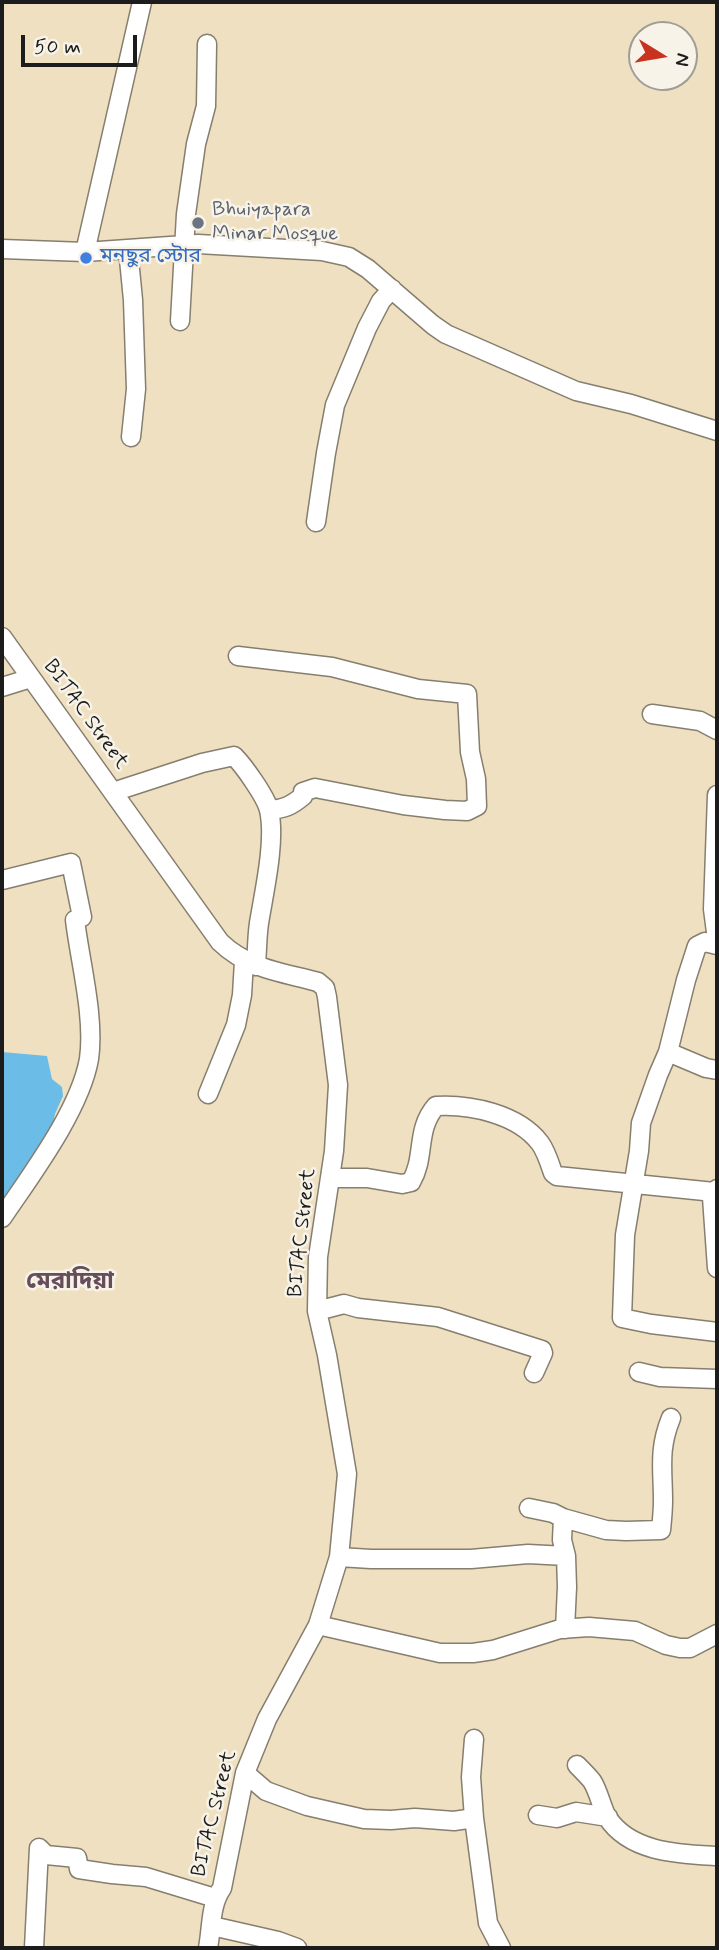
<!DOCTYPE html>
<meta charset="utf-8">
<style>
body{margin:0}
#map{position:relative;width:719px;height:1950px;overflow:hidden;background:#efe0c1;font-family:Mynerve,sans-serif}
canvas{display:block}
.frame{position:absolute;inset:0;border:4px solid #1c1c1c;pointer-events:none}
.north{position:absolute;left:628px;top:21px;width:70px;height:70px;box-sizing:border-box;background:#f7f3e8;border:2px solid #9f9d96;border-radius:50%;rotate:101deg;font-size:19px;font-weight:700;line-height:28px;text-align:center;color:#1c1c1c}
.north::after{content:'';display:block;margin:auto;width:24px;height:32px;background:#c8321e;clip-path:polygon(50% 0,100% 100%,50% 72%,0 100%)}
.scale{position:absolute;left:21px;top:35px;width:116px;height:32px;box-sizing:border-box;border:4px solid #1c1c1c;border-top:0;padding-left:9px;font-size:21px;line-height:24px;white-space:nowrap;color:#1c1c1c;-webkit-text-stroke:5px #f7f3e8;paint-order:stroke}
</style>
<div id="map">
<canvas width="719" height="1950"></canvas>
<div class="frame"></div>
<div class="north">N</div>
<div class="scale">50 m</div>
</div>
<script>
const g = document.querySelector('canvas').getContext('2d');
g.lineJoin = 'round';
function paint(path, color) {
  g.fillStyle = color;
  g.fill(path, 'evenodd');
}
function trace(path, color, width, dash) {
  g.strokeStyle = color;
  g.lineWidth = width;
  g.lineCap = dash ? 'butt' : 'round';
  g.setLineDash(dash || []);
  g.stroke(path);
}
function write(font, color, halo, rows, align = 'center') {
  g.font = font + ' Mynerve,"Noto Sans Bengali",sans-serif';
  g.lineWidth = 5;
  g.setLineDash([]);
  g.textBaseline = 'middle';
  g.strokeStyle = halo;
  g.fillStyle = color;
  for (const [text, x, y, turn = 0] of rows) {
    g.save();
    g.translate(x, y);
    g.rotate((+turn || 0) * Math.PI / 180);
    g.textAlign = isNaN(turn) ? turn : align;
    if (halo) g.strokeText(text, 0, 0);
    g.fillText(text, 0, 0);
    g.restore();
  }
}
paint(new Path2D(`
 M2,1052L47,1056L52,1079L62,1087L63,1096L55,1114L53,1124L2,1207Z`), '#6bbde7');
const minor = new Path2D(`
 M2,249L85,252L198,244L322,251L349,257L368,269L433,325L446,334L576,391L631,404L717,431
 M128,249L133,300L136,389L131,437
 M85,252L142,2
 M180,321L186,214L196,144L206,106L207,44
 M316,522L326,453L335,405L367,328L381,301L392,289
 M2,637L220,942C248,969 281,972 318,982L325,988L327,997L338,1085L334,1151L318,1257L317,1311L327,1355L347,1474L339,1557L318,1625L267,1719L245,1773L222,1888C210,1905 212,1927 208,1948
 M238,656L332,667L418,689L467,694L470,752L476,779L477,806L467,811L445,810L403,805L315,788L303,792V796C291,806 284,809 269,810
 M2,687L31,678
 M652,714L700,721L717,730
 M113,792L202,763L234,756C244,766 266,797 269,810C276,841 264,892 259,923C257,937 257,952 256,966
 M717,795L713,909L717,940
 M2,880L71,863L82,917L75,920C80,962 95,1017 89,1059C80,1110 31,1175 2,1218
 M717,945L705,942L697,946L686,980L668,1052L706,1068L717,1070
 M668,1052L658,1075L641,1123L639,1151L625,1235L622,1318L651,1324L717,1332
 M208,1094L236,1025L242,995L244,961
 M331,1178H367L402,1184L411,1182C426,1157 415,1130 436,1106C470,1104 518,1114 540,1143C546,1151 550,1164 553,1173L557,1176L714,1192L717,1189
 M714,1192L712,1197L717,1268
 M317,1311L344,1304L358,1308L438,1317L542,1350L543,1353L534,1373
 M639,1372L660,1377L717,1379
 M529,1508L553,1513L563,1518L562,1540L566,1556
 M563,1518L606,1530L626,1531L661,1530C662,1520 663,1511 663,1501C663,1469 658,1450 671,1418
 M339,1557L371,1559H471L528,1554L566,1556L567,1587L565,1629
 M318,1625L440,1653H473L493,1650L560,1629L589,1627L635,1631L666,1645L680,1648H690L717,1634
 M474,1739L471,1777L474,1818L488,1923L501,1948
 M577,1765C582,1770 588,1776 592,1781C599,1792 601,1806 607,1817C630,1853 680,1854 717,1856
 M245,1773L266,1791L307,1806L364,1819L391,1820L415,1818L454,1821L474,1818
 M538,1815L557,1818L576,1812L608,1817
 M39,1848L46,1855L77,1858L79,1869L112,1874L146,1877L215,1898
 M212,1926L278,1941L297,1948
 M34,1948L39,1848`);
trace(minor, '#867e6e', 21);
trace(minor, '#fff', 18);
for (const [x, y, r, color] of [
 [198,223,7,"#6b7280"],
 [86,258,7,"#3f7fe0"]
]) {
  const dot = new Path2D();
  dot.arc(x, y, r, 0, 2 * Math.PI);
  g.fillStyle = color;
  g.fill(dot);
  trace(dot, '#f7f3e8', 2.5);
}
write('21px', '#5b616d', '#f7f3e8', [
 ["Bhuiyapara",212,211],
 ["Minar Mosque",212,235]
], 'left');
write('21px', '#366cbe', '#f7f3e8', [
 ["মনছুর স্টোর",100,258]
], 'left');
write('21px', '#1c1c1c', '#f7f3e8', [
 ["BITAC Street",85,715,54],
 ["BITAC Street",303,1233,-84],
 ["BITAC Street",215,1814,-76]
]);
write('bold 24px', '#654d5c', '#f7f3e8', [
 ["মেরাদিয়া",70,1283]
]);
</script>
